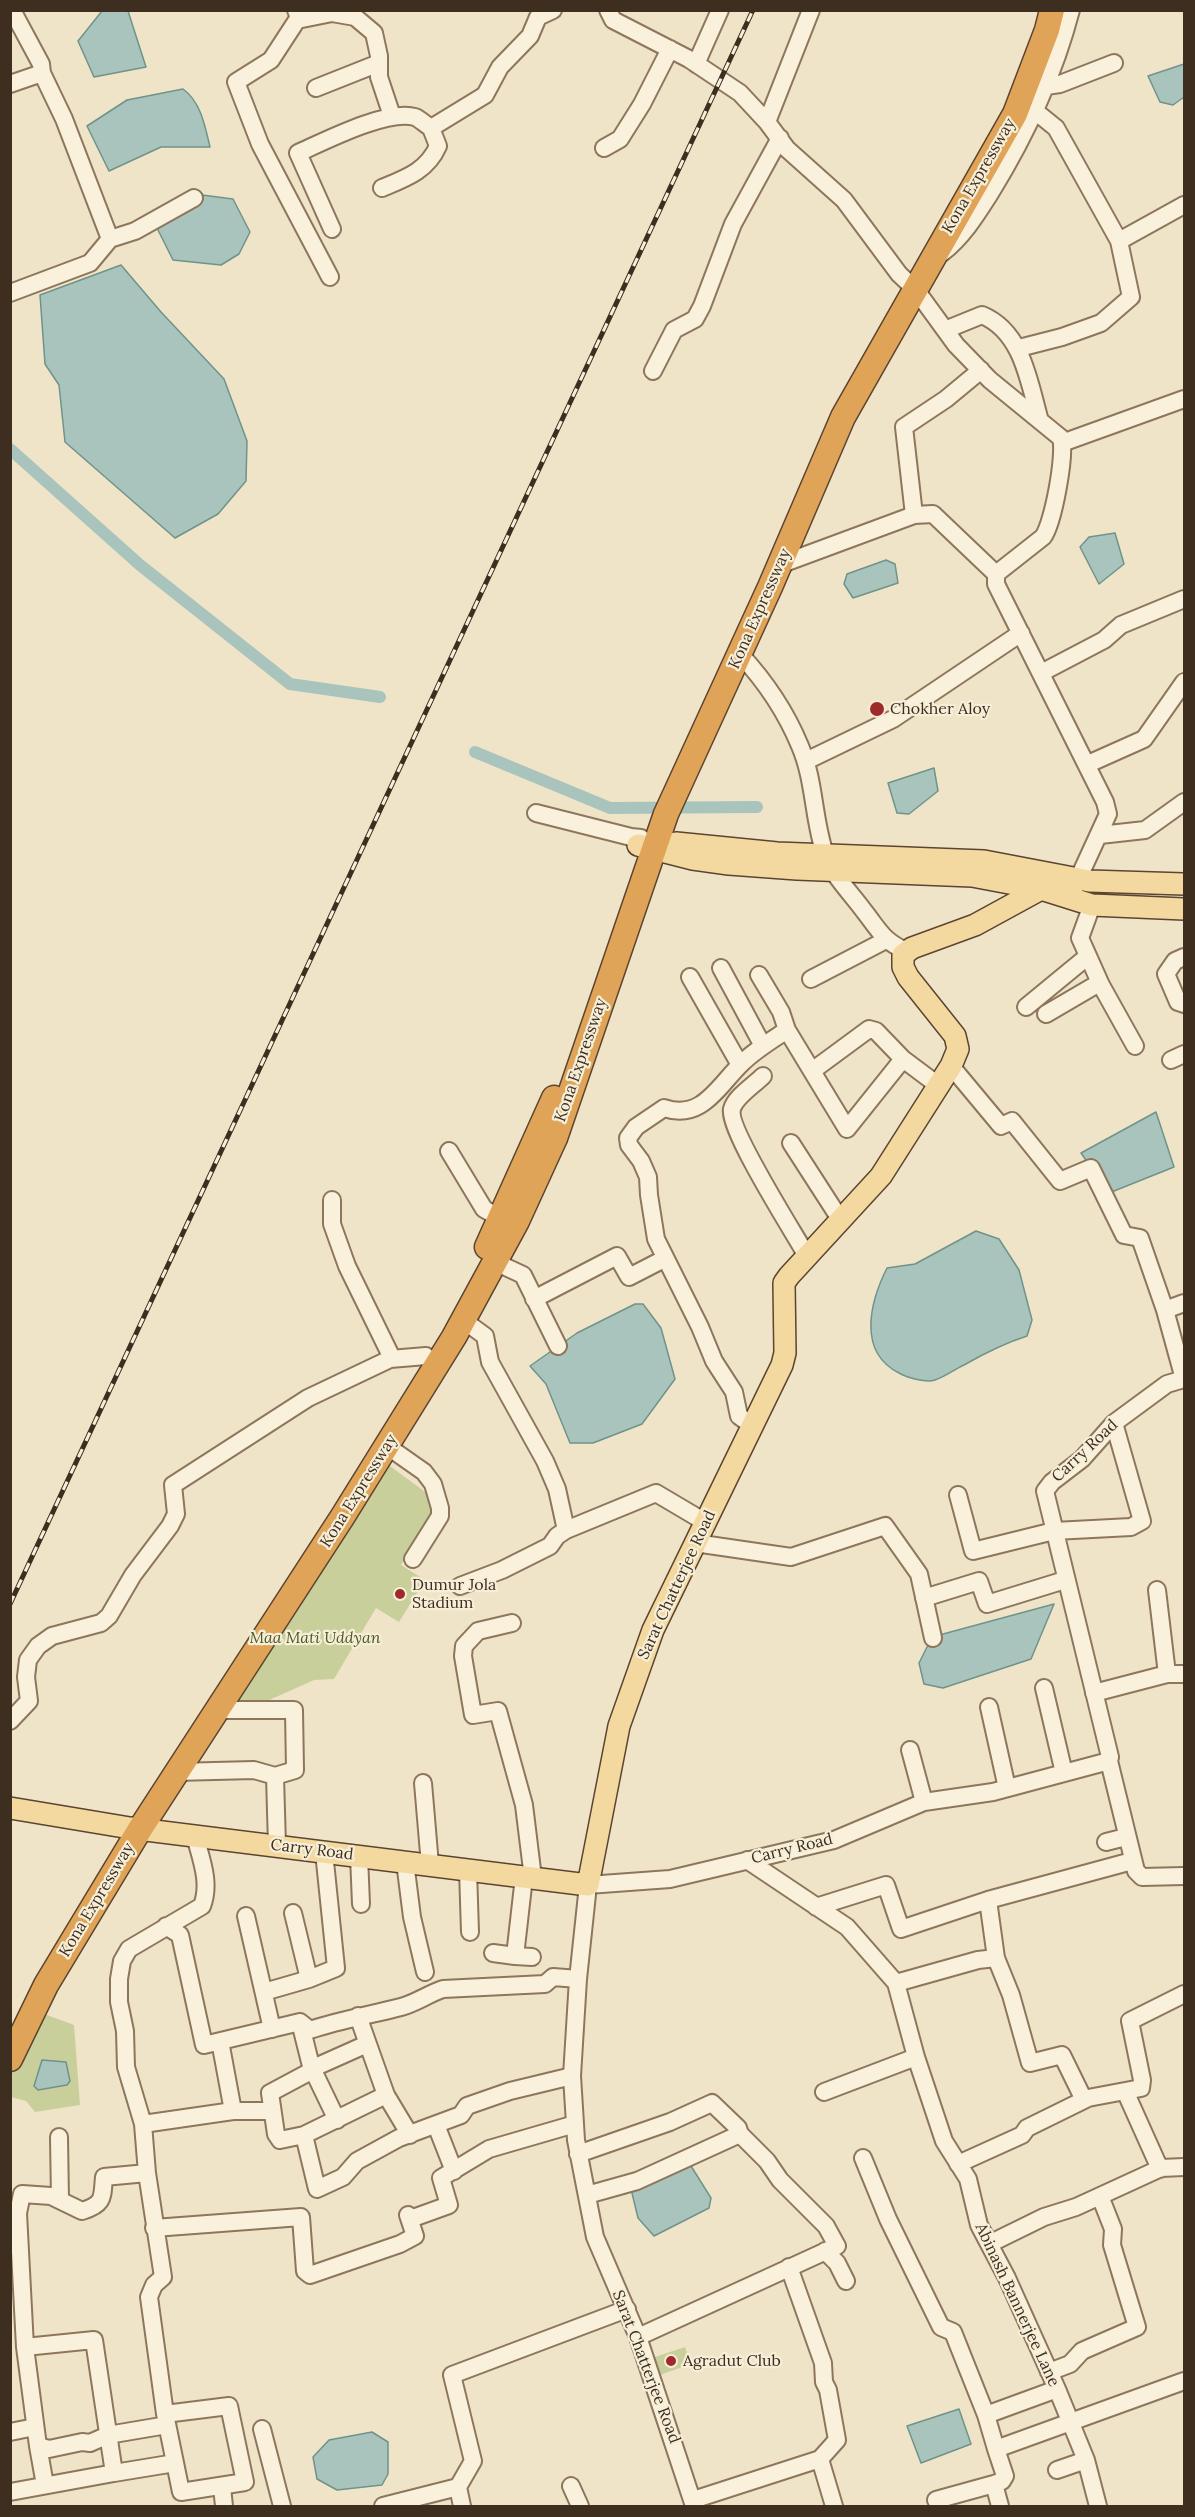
<!DOCTYPE html>
<style>
body{margin:0}
#map{position:relative;width:1195px;height:2517px;overflow:hidden;background:#f0e4c8;font-family:Lora,serif}
canvas{display:block}
.frame{position:absolute;inset:0;border:12px solid #3d2e20;pointer-events:none}
</style>
<div id="map">
<canvas width="1195" height="2517"></canvas>
<div class="frame"></div>
</div>
<script>
const g = document.querySelector('canvas').getContext('2d');
g.lineJoin = 'round';
function paint(path, color) {
  g.fillStyle = color;
  g.fill(path, 'evenodd');
}
function trace(path, color, width, dash) {
  g.strokeStyle = color;
  g.lineWidth = width;
  g.lineCap = dash ? 'butt' : 'round';
  g.setLineDash(dash || []);
  g.stroke(path);
}
function write(font, color, halo, rows, align = 'center') {
  g.font = font + ' Lora,serif';
  g.lineWidth = 4.5;
  g.setLineDash([]);
  g.textBaseline = 'middle';
  g.strokeStyle = halo;
  g.fillStyle = color;
  for (const [text, x, y, turn = 0] of rows) {
    g.save();
    g.translate(x, y);
    g.rotate((+turn || 0) * Math.PI / 180);
    g.textAlign = isNaN(turn) ? turn : align;
    if (halo) g.strokeText(text, 0, 0);
    g.fillText(text, 0, 0);
    g.restore();
  }
}
paint(new Path2D(`
 M383,1461L439,1502L401,1565L425,1580L399,1622L376,1608L334,1679L314,1680L247,1710L218,1708Z
 M39,2012L74,2025L80,2105L35,2112L26,2101L11,2097V2061Z
 M685,2347L691,2364L657,2376L652,2358Z`), '#c9cf9b');
const water = new Path2D(`
 M102,11H128L146,67L94,77L78,41Z
 M1184,64V97L1173,105L1160,102L1148,76Z
 M183,89C201,102 205,126 210,147H161L109,171L87,126L127,100Z
 M202,195L233,199L250,232L239,254L221,265L173,260L155,224Z
 M121,265L161,312L224,379L247,441L246,481L218,514L175,538L65,442L59,385L45,364L40,295Z
 M1115,533L1124,564L1099,584L1080,547L1089,537Z
 M886,560L895,564L898,583L853,598L844,584L847,574Z
 M934,768L938,791L909,814L897,813L888,783Z
 M1156,1112L1174,1167L1109,1193L1081,1153Z
 M976,1231L999,1239L1019,1270L1032,1320L1027,1336C1005,1343 985,1353 964,1365C955,1369 945,1377 935,1380C926,1383 908,1378 899,1373C857,1352 870,1302 887,1268L915,1264Z
 M635,1304H643L661,1328L675,1379L642,1424L593,1443H570L546,1384L530,1366L577,1333Z
 M1054,1604L1031,1659L943,1688L924,1684L919,1663L932,1637Z
 M42,2060L66,2062L70,2081L67,2085L38,2090L34,2086Z
 M691,2166L711,2198L709,2208L654,2236L638,2218L631,2189Z
 M959,2409L971,2444L921,2463L907,2426Z
 M372,2432L388,2442V2474L382,2485L337,2490L317,2479L313,2457L329,2440Z`);
paint(water, '#a9c4bc');
trace(water, '#6f938a', 1.5);
trace(new Path2D(`
 M10,449L140,565L290,684L380,697
 M475,752L610,808L757,807`), '#a9c4bc', 12);
const minor = new Path2D(`
 M12,10L41,64L42,73L64,119L110,239
 M296,10L299,17L271,60L236,82L260,144L330,277
 M608,10L613,20L689,59L740,93L767,122L787,149L844,200L899,274L916,290L956,345L990,380L1061,438C1066,454 1053,524 1043,537L996,574V584L1105,802L1108,814L1074,888
 M297,20L332,13L355,17L374,33L379,56V77L392,116
 M696,64L720,10
 M10,84L42,73
 M1046,86L1060,84L1114,63
 M316,88L379,63
 M767,122L811,10
 M604,148L620,139L642,104L670,49
 M382,188C406,178 427,171 438,146L431,128
 M332,229L298,153C325,141 387,109 415,117C420,119 426,125 431,128L485,95L500,67L530,36L538,17L553,10
 M1119,241L1184,205
 M942,253C963,237 977,214 991,192C1026,135 1054,75 1071,10
 M10,293L90,263L110,239L135,231L194,198
 M945,330L982,315C1023,332 1029,383 1040,421
 M1019,348L1062,337L1101,323L1131,297L1119,241L1056,128L1035,111
 M653,371L674,330L695,319L702,306L733,224L780,138
 M1062,443L1184,399
 M914,515L904,427L946,399L981,370
 M779,565L914,515L933,514L996,574
 M740,654C765,681 786,712 800,746C815,781 813,819 825,854C832,875 851,893 864,911C879,930 883,941 906,951
 M1041,673L1104,640L1121,625L1184,599
 M806,761L893,719L1021,633
 M1088,764L1144,739L1184,682
 M536,813L631,837L641,838
 M1100,835L1145,830L1184,802
 M1092,905L1080,938L1101,985L1135,1046
 M1184,957L1175,961L1166,974L1178,1002L1184,1004
 M721,968L763,1046
 M759,975L781,1012L787,1030L847,1129L903,1059L939,1086
 M690,977L740,1065
 M811,979L886,940
 M1026,1007L1088,956
 M1046,1014L1099,983
 M1171,1060L1184,1054
 M951,1066L1001,1126L1012,1121L1060,1181L1091,1168L1124,1235L1140,1238L1165,1310
 M812,1071L869,1029L876,1031L903,1059
 M763,1076C754,1085 735,1097 732,1109C727,1128 794,1233 807,1256
 M791,1143L840,1219
 M449,1151L484,1209L500,1218
 M332,1200V1224L347,1266L392,1358
 M495,1262L523,1275L558,1346
 M534,1299L617,1256L629,1277L664,1259
 M463,1320L485,1336L490,1362L545,1461L557,1489L566,1530
 M1184,1379L1165,1310L1184,1303
 M753,1426L739,1416L734,1392L714,1361L700,1327L656,1239L649,1195L648,1177L641,1161L629,1145L628,1138L636,1127L664,1108C702,1121 718,1086 742,1063C755,1050 772,1040 787,1030
 M387,1446L424,1472L433,1484L440,1508V1516L413,1559
 M958,1495L973,1551L1054,1531L1131,1527L1142,1521L1114,1423
 M695,1543L791,1557L885,1526L919,1574L933,1638
 M460,1586L502,1570L550,1546L557,1536L566,1530L656,1493L705,1522
 M1157,1590L1167,1674
 M924,1598L979,1581L987,1604L1065,1580
 M512,1623L478,1631L464,1646L463,1656L473,1715L498,1711L524,1805L533,1878
 M1044,1688L1064,1773
 M1094,1693L1167,1674H1184
 M989,1707L1007,1788
 M216,1710H294L295,1770L275,1776L277,1846
 M10,1721L29,1701L26,1677L28,1660L38,1646L52,1636L101,1623L109,1616L133,1575L170,1526L176,1514L173,1485L308,1398L390,1359L426,1356
 M910,1750L924,1802
 M1109,1761L1136,1871L1142,1877L1184,1876
 M175,1772L254,1770L275,1776
 M423,1783L430,1865
 M1106,1842L1126,1837
 M359,1856L361,1904
 M747,1860L847,1927L896,1983L916,2057L944,2141L968,2179L979,2225L1007,2278L1057,2389L1086,2460L1098,2506
 M405,1862L412,1917L425,1972
 M468,1870L470,1932
 M524,1877L515,1956L532,1957
 M816,1907L886,1885L901,1929L988,1900
 M246,1916L272,2029
 M166,1926L180,1935L204,2045L300,2022L311,2066L320,2065L367,2044
 M493,1953L515,1956
 M996,1958L988,1900L1132,1861
 M309,1979L336,1968L324,1852
 M896,1983L978,1960L996,1958L1011,1995L1030,2063L1062,2055L1084,2100
 M264,1992L309,1979L293,1913
 M358,2016L386,2095
 M300,2022L310,2030C340,2020 370,2015 401,2007C416,2003 428,1994 443,1989L545,1984L553,1977L578,1979
 M220,2041L233,2111
 M311,2066L337,2120
 M313,2070L270,2093L276,2134L280,2140L304,2135L386,2095L410,2135
 M1125,2091L1160,2169
 M824,2092L916,2057
 M143,2124L233,2111H272
 M436,2125L454,2171
 M304,2135L317,2189L343,2177L357,2161L399,2138L461,2115L467,2106L510,2091L572,2076
 M59,2137L60,2200
 M578,2154L670,2122L712,2103L738,2128L740,2134
 M863,2158L888,2219L941,2327L953,2332L986,2415L1057,2389
 M958,2164L1022,2135L1027,2128L1088,2098L1141,2088L1142,2080L1130,2021L1184,1994
 M147,2173L104,2177C102,2197 105,2204 82,2211L51,2196L22,2194L18,2213L25,2347L94,2340L114,2473L175,2463
 M587,2195L637,2181L740,2134L767,2161L780,2180L826,2226L837,2246L638,2337
 M154,2228L301,2217L305,2271L310,2275L400,2244L415,2236L408,2215L413,2218L449,2205L441,2178L489,2149L575,2124
 M989,2244L1044,2217L1076,2207L1161,2168L1184,2167
 M825,2251L837,2263L846,2281
 M789,2267L823,2363L824,2382L828,2390L837,2440L820,2459
 M25,2347L38,2446L49,2449L82,2442L90,2443L108,2435L167,2425
 M1049,2372L1070,2364L1082,2351L1137,2327L1112,2245L1113,2229L1100,2196
 M165,2414L229,2406L245,2482L181,2492L165,2414L149,2297L154,2285L163,2277L147,2173L143,2124L126,2067L125,2031L119,2002V1979L122,1961L129,1949L202,1906C211,1883 201,1859 195,1836
 M986,2415L996,2449
 M262,2429L282,2506
 M10,2432L35,2427
 M38,2446L45,2485
 M1057,2470L1086,2460
 M571,2486L580,2506
 M222,2487L224,2506
 M458,2487L473,2461L452,2375L627,2309
 M10,2492L114,2473
 M693,2500L820,2459L834,2506
 M936,2500L994,2484
 M383,2506L458,2487L462,2506
 M694,2506L638,2337L595,2237L576,2140L572,2076L578,1979L588,1885L670,1879L834,1840L924,1802L993,1792L1109,1761L1110,1757L1045,1491L1052,1482L1082,1459L1114,1423L1167,1384L1184,1379
 M1000,2506L994,2484L1002,2481L1005,2476L996,2449L1184,2381`);
const major = new Path2D(`
 M676,843L777,853L984,861L1089,881L1184,884
 M638,845L693,859L729,864L797,869L972,876L1041,889L1092,905L1184,909
 M10,1808L130,1828L588,1885L619,1726L653,1630L782,1365L785,1353L784,1283L789,1276L881,1176L951,1066L958,1049L955,1036L908,977L903,967V955L912,948L975,925L1041,889`);
const highway = new Path2D(`
 M487,1247L554,1098
 M10,2059L46,1985L140,1829L343,1516L454,1337L517,1221L555,1138L666,814L770,587L843,417L1015,114L1047,30L1052,10`);
trace(minor, '#8d765c', 20);
trace(major, '#5b4430', 24);
trace(highway, '#5b4430', 27);
trace(minor, '#faf1dc', 16);
trace(major, '#f3d9a0', 21);
trace(highway, '#e0a458', 24);
const rail = new Path2D(`
 M10,1604L753,10`);
trace(rail, '#3d2e20', 5);
trace(rail, '#f7eed8', 3, [9]);
for (const [x, y, r, color] of [
 [877,709,8,"#9e2a2b"],
 [400,1594,6,"#9e2a2b"],
 [671,2361,6,"#9e2a2b"]
]) {
  const dot = new Path2D();
  dot.arc(x, y, r, 0, 2 * Math.PI);
  g.fillStyle = color;
  g.fill(dot);
  trace(dot, '#f7eed8', 2);
}
write('16px', '#3d2e20', '#f7eed8', [
 ["Kona Expressway",979,176,-60],
 ["Kona Expressway",760,609,-66],
 ["Kona Expressway",581,1060,-71],
 ["Carry Road",1085,1451,-43],
 ["Kona Expressway",359,1491,-58],
 ["Sarat Chatterjee Road",677,1585,-65],
 ["Carry Road",792,1849,-14],
 ["Carry Road",312,1850,7],
 ["Kona Expressway",97,1900,-59],
 ["Abinash Bannerjee Lane",1017,2305,65],
 ["Sarat Chatterjee Road",646,2367,69]
]);
write('16px', '#3d2e20', '#f7eed8', [
 ["Chokher Aloy",890,709],
 ["Dumur Jola",412,1585],
 ["Stadium",412,1603],
 ["Agradut Club",683,2361]
], 'left');
write('italic 16px', '#4d5a26', '#f7eed8', [
 ["Maa Mati Uddyan",315,1638]
]);
</script>
